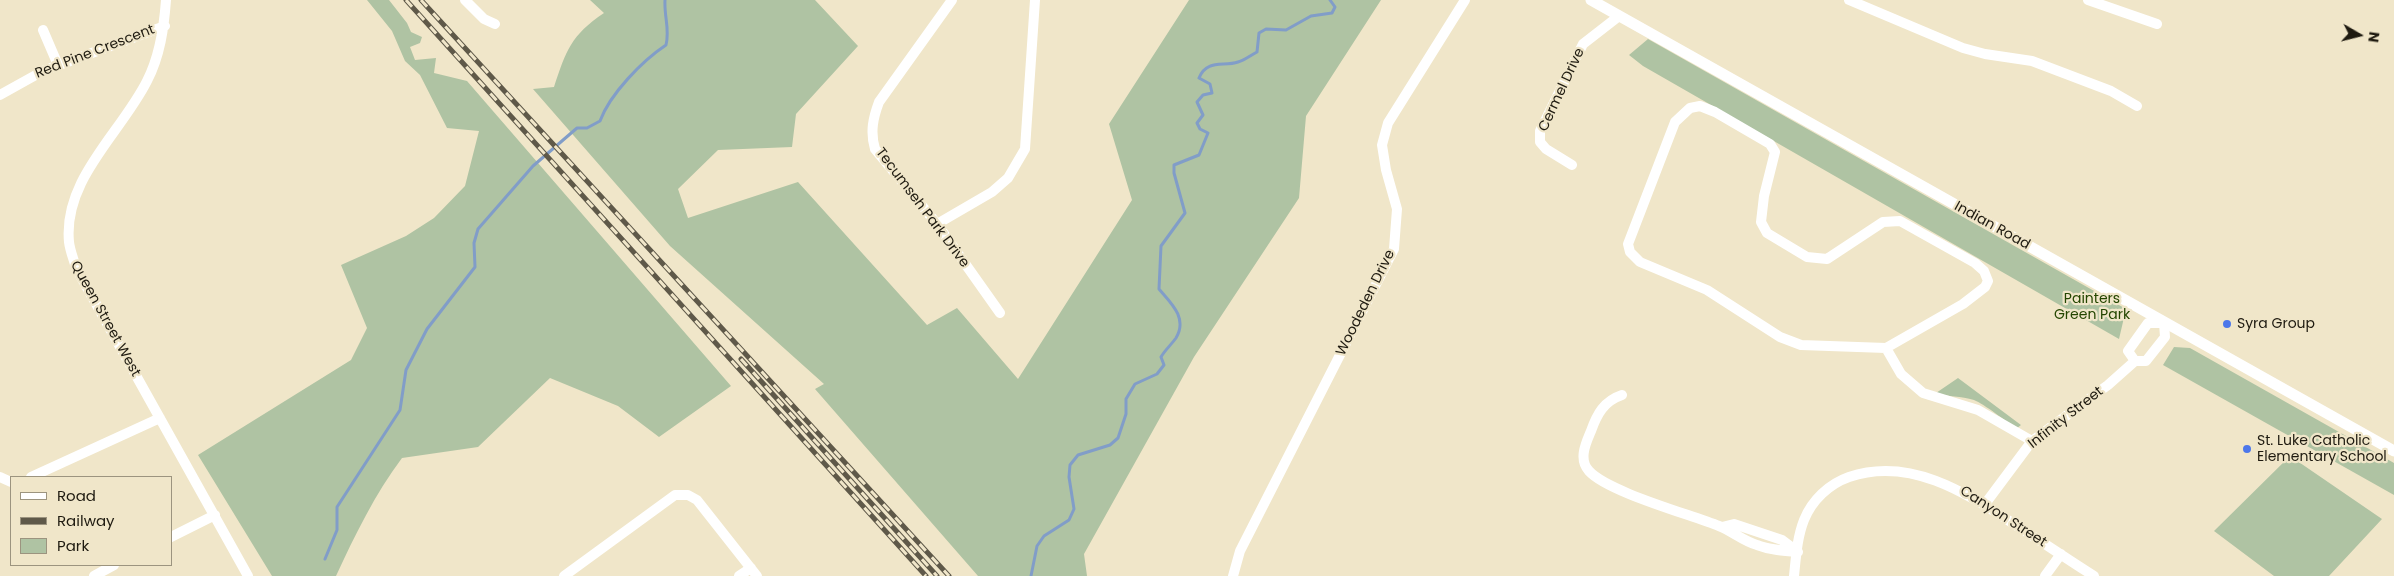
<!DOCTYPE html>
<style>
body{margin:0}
#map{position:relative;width:2394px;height:576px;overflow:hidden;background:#f0e6c9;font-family:Poppins,sans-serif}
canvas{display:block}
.legend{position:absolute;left:10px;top:476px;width:162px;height:90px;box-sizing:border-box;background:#f0e6c9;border:1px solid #9c947f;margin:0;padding:6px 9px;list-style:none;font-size:15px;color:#1e1a10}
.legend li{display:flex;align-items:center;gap:10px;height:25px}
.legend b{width:25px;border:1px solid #9c947f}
.north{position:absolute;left:2334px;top:10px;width:50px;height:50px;-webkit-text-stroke:4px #f0e6c9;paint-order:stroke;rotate:98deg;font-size:14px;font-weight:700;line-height:20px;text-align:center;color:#1e1a10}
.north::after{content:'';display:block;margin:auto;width:18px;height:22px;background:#1e1a10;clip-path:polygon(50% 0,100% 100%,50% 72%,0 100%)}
</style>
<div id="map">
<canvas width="2394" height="576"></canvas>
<ul class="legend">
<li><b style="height:6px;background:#fff"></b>Road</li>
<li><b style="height:6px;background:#5f5949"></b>Railway</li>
<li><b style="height:14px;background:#afc3a3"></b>Park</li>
</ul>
<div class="north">N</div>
</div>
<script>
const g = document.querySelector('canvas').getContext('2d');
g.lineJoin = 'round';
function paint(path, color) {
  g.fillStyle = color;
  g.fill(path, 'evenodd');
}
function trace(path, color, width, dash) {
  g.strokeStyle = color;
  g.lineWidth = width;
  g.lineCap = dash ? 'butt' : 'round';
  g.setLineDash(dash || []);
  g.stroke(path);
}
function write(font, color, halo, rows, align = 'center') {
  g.font = font + ' Poppins,sans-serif';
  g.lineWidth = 4.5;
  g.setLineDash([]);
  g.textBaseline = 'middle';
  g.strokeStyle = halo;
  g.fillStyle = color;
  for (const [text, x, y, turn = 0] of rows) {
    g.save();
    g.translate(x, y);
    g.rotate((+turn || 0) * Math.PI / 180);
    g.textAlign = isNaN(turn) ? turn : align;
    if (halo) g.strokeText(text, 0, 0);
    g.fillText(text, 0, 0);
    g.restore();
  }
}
paint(new Path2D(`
 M367,0H389L407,23L411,32L422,37L420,43L410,47L415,60L436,58L434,73L467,81L731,386L659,437L618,406L550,378L478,447L402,458C375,494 355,535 336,576H272L198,455L351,360L367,328L341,265L406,236L434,218L465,186L479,131L447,128L420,75L405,61L392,31Z
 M590,0H815L858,46L796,114L792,147L718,150L678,189L688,218L798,182L927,325L957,308L1018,379L1132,200L1109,124L1189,0H1381L1306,116L1299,198L1194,357L1084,554L1087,576H978L815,389L824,384L670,246L533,89L554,87C566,51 571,35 604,13Z
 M1648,39L2126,309L2119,339L1643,66L1629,55Z
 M2174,347L2190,348L2394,463V495L2163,365Z
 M1958,378L2021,425L2016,429C2006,421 1984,404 1974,400C1961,396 1948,397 1936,393Z
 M2290,456L2382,519L2329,576H2274L2214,531Z`), '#afc3a3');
trace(new Path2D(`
 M325,559L337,530V507L400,410L406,370L427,329L475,267L474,243L478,229L533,166L577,128H587L600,121C610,94 642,61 666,45C670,29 664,17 665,0
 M1031,576L1037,546L1044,536L1069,520L1074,509L1069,477L1070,465L1078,455L1110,445L1118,438L1126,414V399L1135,384L1157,374L1164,365L1161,357C1165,350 1171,345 1176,338C1188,318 1171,303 1159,289L1161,246L1185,213L1174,173V165L1199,155L1208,133L1200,129L1197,123L1203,115L1197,102L1203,95L1212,93L1210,84L1199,78C1207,59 1223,67 1238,62C1245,60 1251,55 1257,52L1259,33L1266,29L1286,30L1311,16L1332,13L1335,7L1330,0`), '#819dc8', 3);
trace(new Path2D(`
 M166,0C164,28 160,56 147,81C121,133 63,179 69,242C70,251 74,260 76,268L248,576
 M465,0L484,19L495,24
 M952,0L879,102C873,118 870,132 875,149L937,224L1000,313
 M1849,0L1963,48L1985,54L2032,61L2111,91L2137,106
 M2088,0L2157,24
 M43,30L58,65
 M0,95L43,71L165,26
 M1700,106L1715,112L1770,144L1775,152L1764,196L1761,222L1767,233L1807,257L1827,259L1883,222L1900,221L1975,263L1984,271L1988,281L1985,287L1963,304L1886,348L1801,345L1780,337L1707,290L1640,262L1630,252L1628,244L1675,122L1690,108Z
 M1572,165L1546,149L1540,142V131L1583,44L1619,16
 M937,224L992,192L1008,178L1025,149L1035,0
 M2148,323H2164L2165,337L2146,361H2135L2128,351Z
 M1886,348L1901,374L1923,393L1978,410L2032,441
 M1622,395C1604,401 1597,414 1591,431C1586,443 1578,459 1589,471C1608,492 1689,514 1719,526C1732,531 1743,541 1757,545C1770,550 1784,551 1798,552
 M0,477L11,482
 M31,477L160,418
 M1985,504L2032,441L2108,385L2135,361
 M1722,527L1734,524L1782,540L1798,552
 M171,537L215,515
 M94,576L114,565
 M564,576L675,495H688L697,500L757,576
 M739,576L751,568
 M1233,576L1240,551L1394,249L1397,209L1386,170L1382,145L1388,123L1465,0
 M1794,576C1796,557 1797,538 1804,520C1812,500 1829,484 1849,477C1910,456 1966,493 2014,524C2041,541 2067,559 2094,576
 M2045,576L2061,554`), '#fff', 10);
trace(new Path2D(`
 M1591,0L2394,451`), '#fff', 11);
const rail = new Path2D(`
 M406,0L926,576
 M421,0L949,576
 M741,359L937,576`);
trace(rail, '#5f5949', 5);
trace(rail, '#f0e6c9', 3, [9]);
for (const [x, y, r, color] of [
 [2227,324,5,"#4c77ea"],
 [2247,449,5,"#4c77ea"]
]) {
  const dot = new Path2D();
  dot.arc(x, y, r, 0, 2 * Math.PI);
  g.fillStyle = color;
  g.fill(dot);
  trace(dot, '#f0e6c9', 2);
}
write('14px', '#1e1a10', '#f0e6c9', [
 ["Red Pine Crescent",95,52,-21],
 ["Cermel Drive",1562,90,-65],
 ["Tecumseh Park Drive",922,208,53],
 ["Indian Road",1992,226,29],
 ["Woodeden Drive",1366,303,-64],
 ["Queen Street West",105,319,61],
 ["Infinity Street",2066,418,-38],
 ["Canyon Street",2003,517,33]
]);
write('14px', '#244601', '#f0e6c9', [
 ["Painters",2092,299],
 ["Green Park",2092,315]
]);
write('14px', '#1e1a10', '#f0e6c9', [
 ["Syra Group",2237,324],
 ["St. Luke Catholic",2257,441],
 ["Elementary School",2257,457]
], 'left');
</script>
